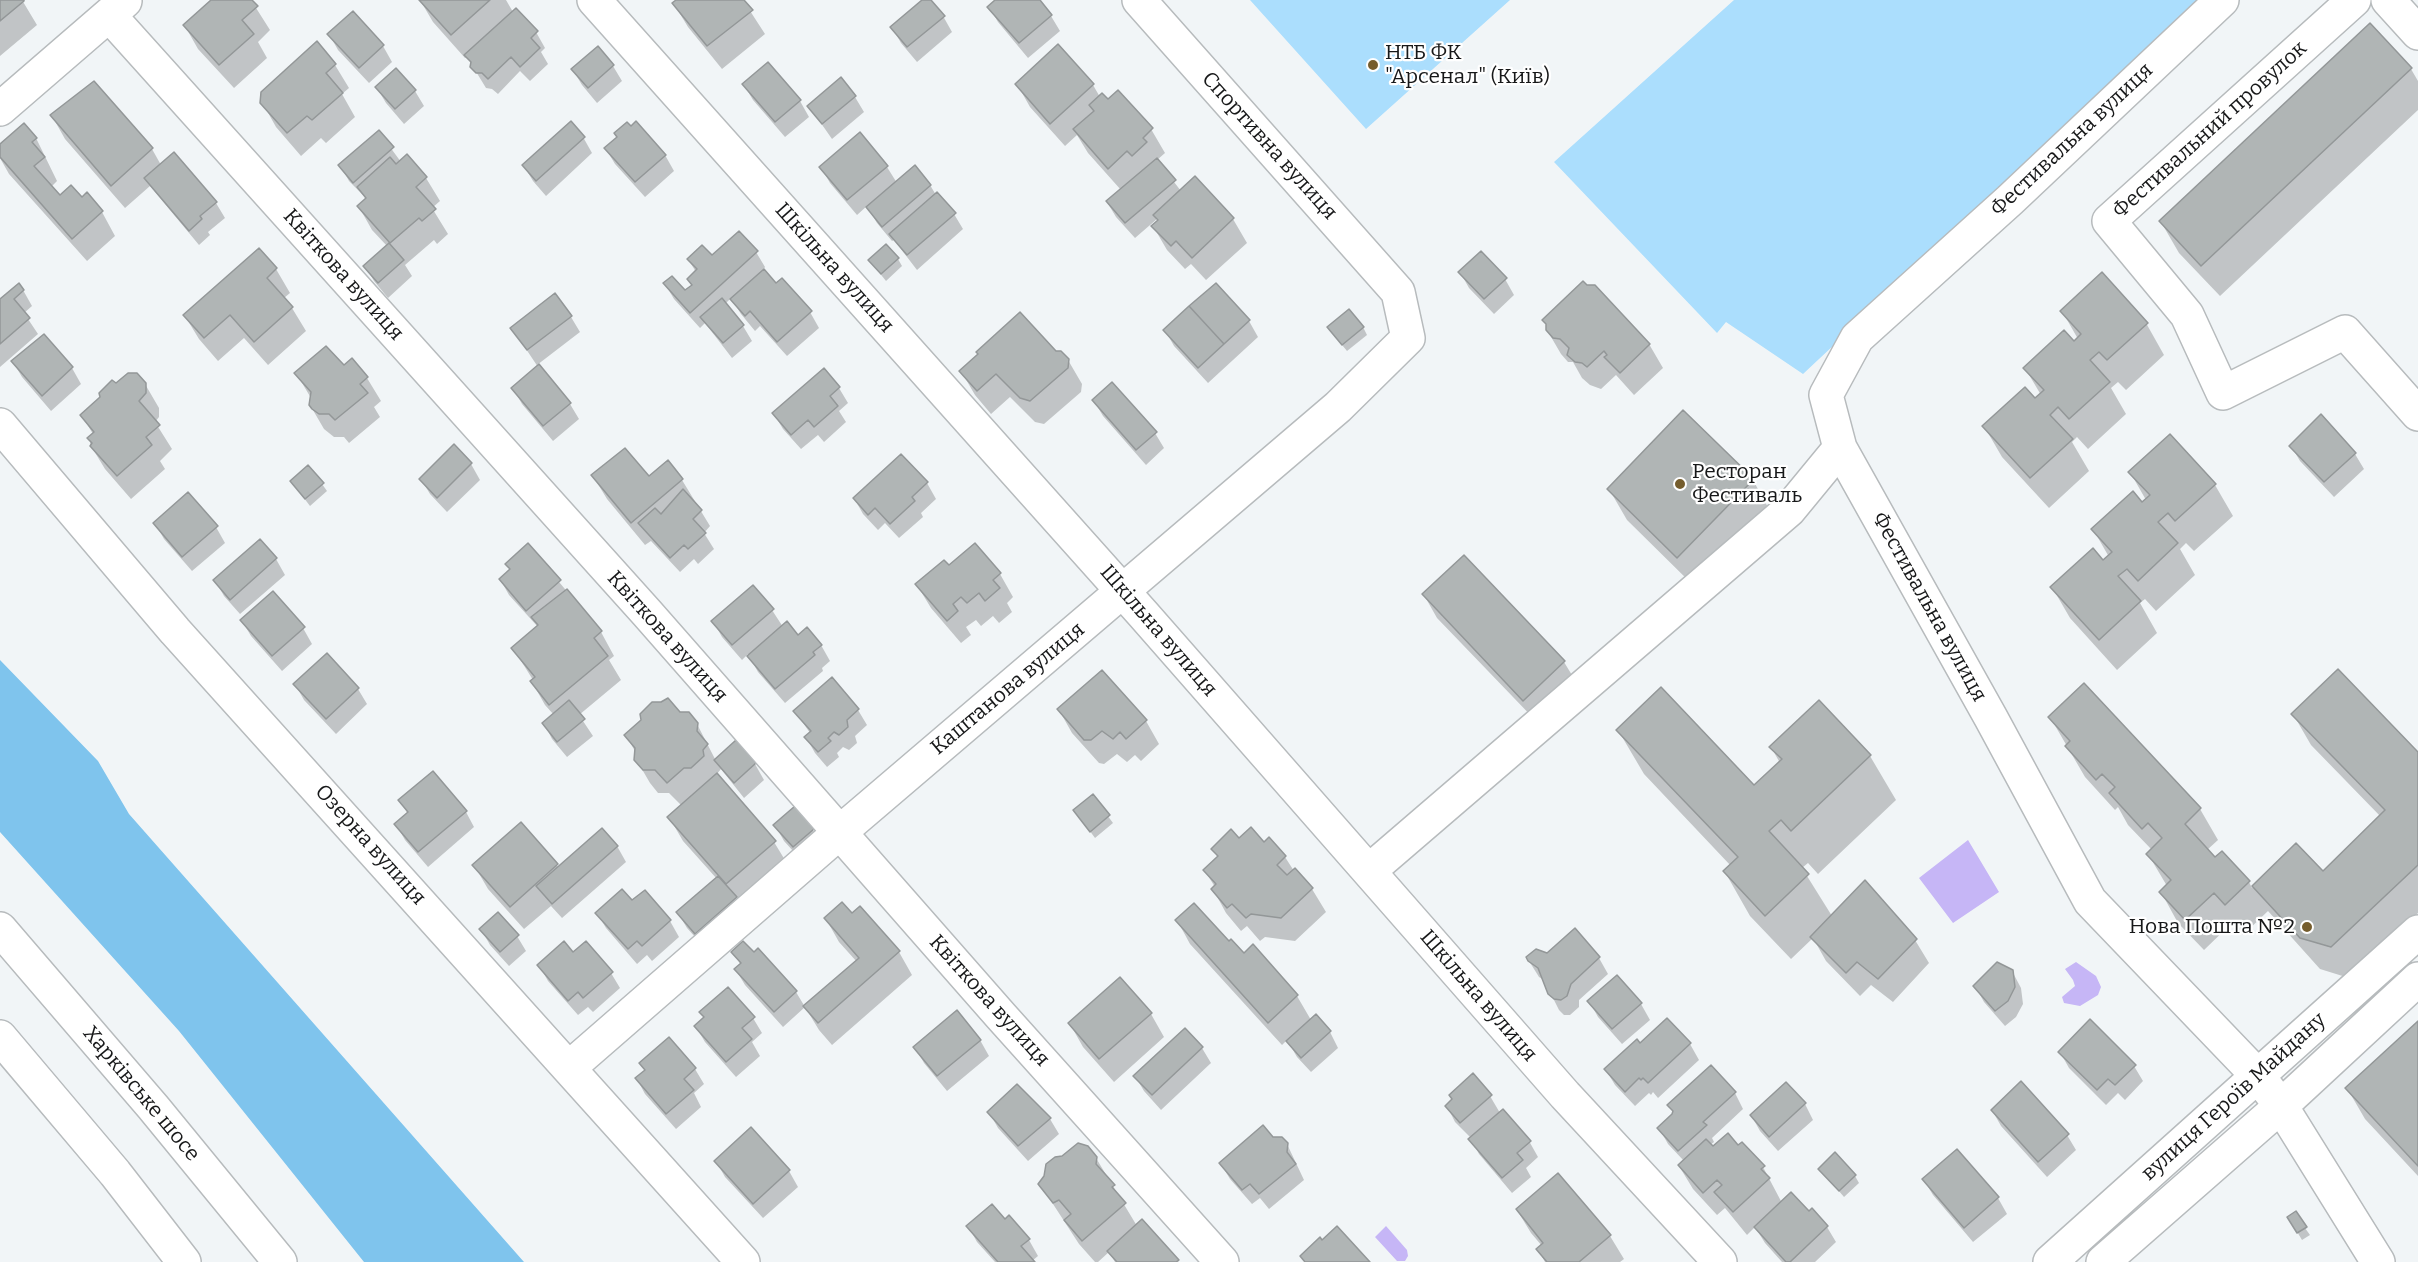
<!DOCTYPE html>
<meta charset="utf-8">
<style>
body{margin:0}
canvas{display:block;background:#f1f5f7}
</style>
<canvas width="2418" height="1262"></canvas>
<script>
const g = document.querySelector('canvas').getContext('2d');
g.lineJoin = 'round';
function paint(path, color) {
  g.fillStyle = color;
  g.fill(path, 'evenodd');
}
function trace(path, color, width, dash) {
  g.strokeStyle = color;
  g.lineWidth = width;
  g.lineCap = dash ? 'butt' : 'round';
  g.setLineDash(dash || []);
  g.stroke(path);
}
function write(font, color, halo, rows, align = 'center') {
  g.font = font + ' Bitter,serif';
  g.lineWidth = 4.5;
  g.setLineDash([]);
  g.textBaseline = 'middle';
  g.strokeStyle = halo;
  g.fillStyle = color;
  for (const [text, x, y, turn = 0] of rows) {
    g.save();
    g.translate(x, y);
    g.rotate((+turn || 0) * Math.PI / 180);
    g.textAlign = isNaN(turn) ? turn : align;
    if (halo) g.strokeText(text, 0, 0);
    g.fillText(text, 0, 0);
    g.restore();
  }
}
paint(new Path2D(`
 M1250,0H1510L1366,129Z
 M1734,0H2202L1803,374L1726,322L1717,333L1554,162Z`), '#abdefd');
paint(new Path2D(`
 M0,660L98,761L129,814L524,1262H364L179,1031L0,832Z`), '#7fc4ed');
paint(new Path2D(`
 M1968,840L1999,892L1953,923L1919,878Z
 M2076,962L2096,976L2101,987L2098,995L2080,1006L2064,1003L2062,997L2075,986L2073,980L2065,969Z
 M1386,1226L1407,1250L1408,1256L1405,1261H1397L1375,1237Z`), '#c6b6f6');
paint(new Path2D(`
 M0,0H22L37,25L0,56Z
 M213,0H251L270,30L258,42L267,58L234,88L198,49L185,26Z
 M420,0H506L513,12L536,32L545,48L541,52L548,64L530,81L520,71L498,94L492,89L486,88L467,57L465,58L433,22Z
 M679,0H743L765,34L722,69L688,27L674,4Z
 M924,0H929L943,16L952,32L917,62L901,43L892,27Z
 M998,0H1038L1051,16L1060,31L1028,58L998,22L989,7Z
 M353,13L383,46L392,62L369,83L338,50L329,34Z
 M317,44L335,65L349,88L342,94L355,117L326,143L321,138L301,156L276,127L262,102Z
 M613,66L622,81L597,103L582,85L573,70Z
 M2411,69L2418,81V110L2220,296L2179,253L2161,222Z
 M1017,84L1093,85L1100,97L1151,129L1165,153L1157,160L1181,191L1195,178L1233,219L1247,243L1206,280L1191,264L1185,269L1167,250L1153,226L1158,221L1157,219L1135,238L1116,217L1107,202L1121,190L1088,153L1077,135L1065,146L1030,107Z
 M744,85L800,101L809,117L785,137L753,100Z
 M377,88L415,91L424,106L404,124L386,103Z
 M855,97L864,112L832,139L809,106Z
 M52,116L152,149L161,165L216,203L225,218L208,232L210,235L199,245L150,186L125,208L65,139Z
 M379,132L401,162L407,156L426,178L440,201L432,208L448,234L437,244L434,240L405,265L412,276L388,298L374,281L365,266L387,246L372,230L359,207L366,200L364,196L349,181L340,165Z
 M860,134L887,167L897,183L930,185L936,195L954,214L963,229L917,270L894,240L892,241L877,223L867,206L857,215L830,183L821,167Z
 M583,137L592,153L546,196L533,181L524,166Z
 M36,138L57,181L51,187L60,197L81,199L102,212L115,236L87,261L9,174L0,158V146Z
 M606,149L665,155L674,171L645,197L615,164Z
 M259,250L276,269L290,293L284,298L292,308L306,331L268,365L244,338L218,361L199,339L185,316Z
 M756,252L765,267L763,270L776,285L810,312L819,328L787,356L760,326L755,331L741,314L731,298L725,304L743,326L752,341L732,358L705,323L700,328L674,299L665,284L685,292L693,286L696,272L688,259Z
 M898,259L902,266L886,281L870,261Z
 M1460,272L1505,279L1514,295L1494,314L1469,288Z
 M1216,285L1249,321L1258,337L1208,383L1174,346L1165,330Z
 M23,290L32,306L24,313L38,334L0,367V301Z
 M2062,311L2146,323L2164,355L2126,390L2118,382L2111,388L2126,414L2088,449L2077,437L2072,442L2089,471L2049,508L2002,457L1984,426L2035,400L2041,395L2025,368L2078,339Z
 M571,317L580,332L537,365L570,404L579,419L553,441L522,404L513,388L538,367L512,328Z
 M1363,327L1367,335L1347,351L1333,334Z
 M1547,330L1649,344L1663,368L1634,395L1616,375L1601,389L1590,385L1582,378L1573,362H1568L1561,354Z
 M44,336L72,368L81,384L51,411L22,377L13,362Z
 M1055,353L1068,360L1082,384L1081,392L1044,424L1035,422L1010,397L991,414L975,395L961,371L979,355Z
 M352,361L367,378L381,401L374,407L380,417L349,443L344,437H334L324,429L310,405L311,398L296,373L343,367Z
 M116,384H145L159,408V417L155,422L172,449L160,461L165,469L131,499L105,469L91,446L89,438L93,434L82,416Z
 M839,388L848,403L839,411L846,422L824,442L818,435L801,449L783,429L774,414Z
 M1094,401L1155,433L1164,448L1146,465L1103,416Z
 M2170,436L2215,485L2233,516L2194,551L2186,543L2180,549L2195,575L2156,611L2145,599L2140,603L2157,633L2117,670L2070,618L2052,587L2103,562L2109,557L2093,529L2146,500L2130,472Z
 M2291,446L2355,454L2364,469L2334,497L2300,461Z
 M454,447L471,464L480,480L447,512L430,494L421,479Z
 M901,456L927,483L936,499L921,513L923,517L899,538L885,523L878,530L863,514L854,498Z
 M593,476L682,480L710,526L704,533L714,549L698,564L694,559L680,572L651,541L645,545L607,499Z
 M1753,480L1770,511L1696,588L1627,520L1609,489Z
 M291,481L322,484L327,491L310,506Z
 M155,523L216,527L225,543L192,571L164,539Z
 M259,541L276,559L285,575L240,614L224,596L215,580Z
 M528,545L601,632L614,656L609,660L621,680L579,715L593,736L567,757L552,739L544,723L554,715L545,705L532,682L533,680L513,648L538,627L509,595L500,579L511,571L507,564Z
 M1464,557L1564,662L1578,685L1538,723L1437,618L1424,595Z
 M949,567L1000,574L1013,597L1007,603L1012,612L999,623L993,616L981,626L976,620L966,627L971,635L961,643L931,608L917,585Z
 M772,610L783,627L798,637L821,645L830,661L822,668L823,671L785,703L758,672L748,654L742,660L722,637L713,621Z
 M242,621L303,628L312,644L282,671L251,636Z
 M295,684L358,689L367,704L336,734L304,700Z
 M2084,685L2200,809L2218,840L2207,850L2215,859L2249,882L2252,888L2296,845L2323,873L2381,817L2311,745L2293,714L2418,754V913L2349,978L2320,969L2268,911L2243,935L2232,923L2204,950L2178,923L2161,892L2167,886L2148,854L2152,850L2128,825L2118,807L2115,810L2085,777L2050,717Z
 M858,710L867,725L855,736L857,743L849,750L843,747L837,753L839,757L827,767L815,753L806,737L810,733L795,711Z
 M1059,710L1146,721L1159,744L1141,761L1135,755L1127,762L1117,754L1104,764L1099,763L1072,733Z
 M679,713L697,724L715,759L736,742L755,764L764,780L744,798L721,769L716,775L774,842L788,865L705,948L687,928L678,913L717,879L683,841L669,817L682,806L669,793H658L650,783L636,759V753L626,735Z
 M1618,730L1754,788L1780,763L1771,747L1870,756L1896,800L1818,874L1808,863L1802,868L1832,916L1915,940L1929,963L1893,1002L1871,985L1860,996L1826,961L1813,938L1791,959L1750,916L1725,872L1731,866L1644,774Z
 M1093,796L1113,823L1095,838L1075,811Z
 M400,801L466,812L474,827L428,867L405,840L396,824L408,814Z
 M795,808L813,830L822,846L803,862L784,841L775,825Z
 M521,824L559,868L617,846L626,862L562,918L551,906L524,929L488,889L474,865Z
 M1239,840L1285,857L1294,871L1312,889L1326,912L1295,941L1265,937L1260,941L1247,926L1241,931L1226,913L1213,889L1215,887L1205,871L1218,858L1213,849Z
 M645,892L670,921L679,937L652,961L647,955L637,964L606,928L597,913L632,902Z
 M826,919L899,952L912,975L832,1045L819,1030L805,1007L783,1027L745,985L736,970L741,965L733,952L796,992L805,1007L857,962L839,942Z
 M1177,920L1229,943L1244,955L1253,946L1297,996L1311,1020L1330,1032L1338,1048L1311,1072L1297,1057L1287,1040L1282,1045L1190,944Z
 M481,929L517,936L526,951L509,966L490,945Z
 M1575,930L1599,958L1608,974L1579,1000V1007L1570,1015H1564L1559,1010L1544,980L1539,977L1529,961L1547,955Z
 M573,955L611,973L620,988L593,1012L588,1007L578,1015L548,981L539,965Z
 M2012,971L2021,988L2023,1004L2016,1017L2005,1026L1984,1002L1975,986Z
 M1617,977L1641,1004L1650,1020L1622,1044L1598,1017L1589,1001Z
 M701,1012L753,1018L762,1033L752,1042L760,1056L736,1077L705,1042L696,1027L705,1019Z
 M1151,1014L1164,1037L1114,1082L1083,1047L1070,1024Z
 M1667,1020L1690,1044L1699,1060L1658,1098L1653,1092L1651,1095L1649,1093L1635,1106L1615,1085L1606,1070L1640,1045Z
 M2418,1023V1176L2365,1119L2347,1088Z
 M980,1040L989,1056L947,1091L924,1063L915,1047Z
 M1202,1048L1211,1063L1161,1110L1144,1091L1135,1076Z
 M2060,1052L2134,1066L2143,1081L2125,1100L2118,1093L2106,1105L2069,1068Z
 M641,1064L695,1069L704,1084L694,1093L701,1107L676,1129L645,1094L637,1079L645,1071Z
 M1735,1093L1743,1109L1712,1138L1714,1142L1710,1145L1713,1149L1738,1147L1763,1167L1782,1203L1809,1213L1812,1210L1827,1227L1836,1242L1815,1262H1782L1765,1243L1755,1227L1747,1235L1725,1208L1717,1215L1693,1189L1679,1166L1684,1161L1668,1144L1659,1128L1674,1114L1669,1106Z
 M1490,1096L1500,1113L1529,1141L1538,1157L1526,1168L1531,1177L1512,1193L1479,1154L1471,1138L1455,1122L1447,1106Z
 M1805,1104L1813,1120L1778,1151L1760,1131L1751,1115Z
 M1992,1110L2067,1135L2076,1150L2047,1177L2001,1126Z
 M989,1112L1050,1119L1059,1134L1028,1161L998,1128Z
 M751,1129L789,1171L798,1187L763,1218L725,1177L716,1161Z
 M1272,1138L1287,1144L1304,1180L1269,1209L1260,1198L1252,1204L1230,1179L1221,1164Z
 M1957,1151L1998,1198L2007,1214L1973,1242L1933,1195L1924,1180Z
 M1096,1158L1137,1226L1179,1262H1115L1109,1252L1098,1262H1095L1079,1244L1040,1184Z
 M1820,1169L1855,1176L1859,1183L1844,1197Z
 M1517,1210L1610,1236L1624,1259L1620,1262H1545L1538,1249L1542,1246L1531,1233Z
 M1009,1218L1029,1240L1038,1256L1032,1261L1033,1262H995L977,1242L968,1226L1005,1221Z
 M2293,1225L2305,1228L2310,1235L2302,1240Z`), '#0003');
const building = new Path2D(`
 M0,0H24V1L0,21Z
 M211,0H252L258,6L242,20L254,34L219,65L183,25Z
 M419,0H490L451,35Z
 M676,0H744L753,10L707,46L672,3Z
 M922,0H931L945,16L907,47L890,27Z
 M995,0H1040L1052,15L1019,43L987,7Z
 M516,8L538,31L531,38L540,48L520,67L511,57L488,79L482,73H476L470,67L471,62L464,55Z
 M353,11L384,45L359,68L327,34Z
 M2370,23L2412,68L2201,266L2159,221Z
 M317,41L336,64L326,73L343,93L312,120L307,116L287,133L260,103L261,92Z
 M1058,44L1094,84L1050,124L1015,84Z
 M598,46L614,65L588,88L571,69Z
 M768,62L801,100L775,122L742,84Z
 M396,68L416,90L395,109L375,87Z
 M841,77L856,96L822,124L807,106Z
 M94,81L153,148L111,186L50,115Z
 M1118,90L1153,128L1143,138L1147,142L1132,156L1127,151L1108,169L1073,129L1094,111L1089,105L1102,93L1108,99Z
 M571,121L585,137L536,181L522,165Z
 M636,121L666,155L635,182L604,148L617,137L614,133L627,122L631,126Z
 M24,123L37,138L32,142L45,157L34,166L60,195L71,185L82,197L87,192L103,211L72,239L0,157V144Z
 M379,130L394,147L353,183L338,165Z
 M860,132L888,166L847,200L819,167Z
 M174,152L217,202L200,216L202,219L189,231L144,178Z
 M407,154L427,177L416,187L436,209L422,221L419,218L390,243L357,206L366,198L357,187L390,157L396,164Z
 M1157,158L1176,180L1125,223L1106,201Z
 M915,165L931,185L882,227L866,207Z
 M1195,176L1234,218L1192,258L1176,241L1171,246L1151,226L1158,220L1153,215Z
 M937,192L956,213L907,255L889,234Z
 M739,231L758,251L690,313L663,283L672,276L685,290L692,285L687,279L697,269L687,259L702,245L712,255Z
 M389,243L404,260L378,283L363,266Z
 M886,244L899,258L881,274L868,260Z
 M259,248L277,268L267,278L293,307L254,342L230,315L204,338L183,315Z
 M1481,251L1507,278L1484,299L1458,272Z
 M764,269L776,283L782,278L812,311L777,342L750,311L745,316L730,299Z
 M2102,272L2148,323L2107,360L2099,352L2090,360L2110,382L2069,419L2058,407L2050,415L2073,439L2030,478L1982,426L2025,387L2035,398L2044,390L2023,368L2064,330L2074,341L2081,334L2060,311Z
 M1583,281L1587,285H1595L1650,344L1620,373L1604,357L1607,355L1604,351L1587,367L1582,363L1575,362L1567,355L1569,348L1560,339L1553,338L1546,330V324L1542,320Z
 M19,283L24,290L14,299L30,318L0,344V299Z
 M1216,283L1250,320L1224,344L1189,306Z
 M555,293L572,316L527,350L510,328Z
 M722,298L744,325L723,343L700,317Z
 M1189,306L1224,344L1198,368L1163,330Z
 M1349,309L1364,327L1342,345L1327,327Z
 M1020,312L1056,351H1061L1069,359L1068,368L1030,401L1020,398L996,374L977,391L959,371L978,354L976,352Z
 M44,334L73,367L42,396L11,361Z
 M326,346L344,365L352,358L368,377L360,384L368,393L335,420L329,414H319L312,409L309,405L311,392L294,373Z
 M539,364L571,403L543,426L511,388Z
 M824,368L840,387L830,396L838,406L814,427L808,420L791,435L772,413Z
 M128,373H137L146,383V393L139,401L160,425L146,437L152,445L117,476L90,446L92,443L87,438L94,432L80,415L100,397L99,393L112,380L116,383Z
 M1112,382L1157,432L1136,450L1092,400Z
 M1683,410L1754,479L1677,558L1607,489Z
 M2321,414L2356,453L2324,482L2289,446Z
 M2170,434L2216,484L2175,521L2168,513L2158,522L2178,543L2138,581L2127,569L2118,576L2141,601L2099,640L2050,587L2093,548L2103,560L2112,552L2091,529L2133,491L2142,502L2150,495L2128,472Z
 M454,444L472,463L437,498L419,479Z
 M625,448L649,476L668,460L683,479L631,523L591,475Z
 M901,454L928,482L912,497L915,501L890,524L875,508L868,515L853,498Z
 M308,465L324,483L305,499L290,481Z
 M683,489L702,510L693,519L706,533L688,549L684,545L670,558L638,523L655,508L661,514Z
 M188,492L218,526L182,557L153,523Z
 M260,539L277,558L230,600L213,580Z
 M528,543L561,580L526,611L499,579L510,569L505,564Z
 M975,543L1001,573L993,580L1000,588L985,601L979,593L967,603L961,597L953,604L958,611L947,621L915,584L944,560L949,565Z
 M1464,555L1565,661L1523,701L1422,594Z
 M753,585L774,609L732,645L711,621Z
 M567,589L602,631L594,638L608,656L549,705L530,681L535,677L511,648L538,625L531,617Z
 M273,591L305,627L272,656L240,620Z
 M787,621L798,635L807,627L822,645L813,652L815,655L775,689L747,656Z
 M327,653L359,688L326,719L293,684Z
 M2338,669L2418,752V865L2331,947L2300,938L2252,886L2296,843L2323,871L2385,810L2291,714Z
 M1102,670L1147,720L1126,739L1120,732L1113,739L1102,731L1091,740H1084L1057,709Z
 M832,677L859,709L847,720L848,727L839,735L834,732L828,738L831,741L818,752L804,737L811,731L793,711Z
 M2084,683L2201,808L2185,824L2215,857L2222,851L2250,881L2225,905L2214,893L2185,920L2159,892L2171,880L2146,854L2162,838L2148,823L2142,829L2109,793L2115,787L2102,774L2096,780L2065,746L2070,741L2048,717Z
 M1661,687L1754,785L1782,759L1769,747L1819,700L1871,755L1791,831L1781,820L1769,831L1809,874L1765,916L1723,871L1738,857L1616,730Z
 M668,698L680,712H689L698,723L697,731L708,744L703,750L704,756L691,768H684L667,783L655,770H643L634,760L635,748L624,735L641,720L640,714L652,702H661Z
 M569,700L585,719L557,742L542,723Z
 M736,740L756,763L734,783L714,760Z
 M433,771L467,811L418,852L394,824L408,812L398,800Z
 M717,773L776,841L726,884L667,817Z
 M1093,794L1110,815L1090,832L1073,810Z
 M795,806L814,829L793,847L773,825Z
 M521,822L558,864L510,907L472,865Z
 M1251,827L1264,842L1269,837L1286,856L1277,865L1287,875L1295,868L1313,888L1281,918L1251,914L1246,918L1232,904L1227,908L1211,889L1216,884L1203,870L1218,856L1211,849L1231,829L1239,838Z
 M602,828L618,846L552,904L536,886Z
 M718,876L737,897L695,934L676,912Z
 M1865,880L1917,939L1878,979L1857,962L1846,973L1810,937Z
 M622,889L632,900L645,890L671,920L642,946L637,941L628,949L595,913Z
 M842,902L852,913L860,906L900,951L818,1023L803,1006L859,958L824,918Z
 M1194,903L1229,941L1231,939L1244,953L1253,944L1298,995L1268,1023L1175,920Z
 M498,912L519,935L500,952L479,929Z
 M1575,928L1600,957L1571,984L1567,996L1561,1000L1554,999L1548,994L1538,968L1528,961L1526,957L1536,949L1547,953Z
 M564,941L573,952L586,941L613,972L583,998L578,992L568,1001L537,965Z
 M743,941L754,952L758,948L797,991L774,1012L734,969L741,963L731,952Z
 M1997,962L2013,970L2015,987L2008,1001L1995,1011L1973,986Z
 M1617,975L1642,1003L1612,1029L1587,1001Z
 M1120,977L1152,1013L1099,1059L1068,1023Z
 M728,987L755,1017L742,1028L752,1039L726,1062L694,1026L704,1017L699,1012Z
 M957,1010L981,1040L937,1076L913,1047Z
 M1316,1014L1331,1031L1301,1058L1286,1041Z
 M1667,1018L1691,1043L1648,1083L1643,1078L1641,1080L1639,1078L1625,1092L1604,1069L1637,1039L1640,1043Z
 M2090,1019L2136,1065L2115,1085L2108,1079L2097,1090L2058,1052Z
 M2418,1021V1166L2345,1088Z
 M1185,1028L1203,1047L1152,1095L1133,1076Z
 M669,1037L696,1068L684,1079L694,1090L666,1114L635,1078L645,1070L639,1063Z
 M1711,1065L1736,1092L1703,1122L1707,1125L1678,1151L1657,1128L1672,1114L1673,1111L1667,1105Z
 M1473,1073L1492,1095L1460,1123L1445,1106L1452,1099L1449,1095Z
 M2021,1081L2069,1134L2038,1162L1991,1110Z
 M1786,1082L1806,1103L1769,1137L1750,1115Z
 M1017,1084L1051,1118L1018,1146L987,1112Z
 M1503,1109L1531,1141L1517,1153L1523,1160L1502,1178L1468,1139Z
 M1263,1125L1273,1137H1282L1288,1143L1287,1152L1296,1164L1259,1194L1250,1184L1242,1190L1219,1163Z
 M751,1127L790,1170L753,1204L714,1161Z
 M1728,1133L1738,1145L1742,1142L1765,1166L1761,1169L1770,1178L1733,1212L1714,1192L1722,1185L1717,1180L1703,1193L1678,1165L1706,1139L1713,1146Z
 M1078,1143L1088,1146L1097,1157L1096,1164L1115,1185L1112,1187L1126,1203L1082,1241L1064,1220L1071,1214L1059,1200L1053,1203L1038,1184L1044,1176L1046,1164L1055,1157L1062,1156Z
 M1957,1149L1999,1197L1964,1228L1922,1179Z
 M1835,1152L1856,1175L1839,1191L1818,1169Z
 M1558,1173L1611,1235L1579,1262H1547L1536,1249L1543,1243L1516,1209Z
 M1791,1192L1809,1211L1812,1208L1828,1226L1790,1262H1786L1754,1227Z
 M992,1204L1005,1219L1009,1215L1030,1239L1021,1246L1035,1262H998L966,1226Z
 M2296,1211L2307,1227L2297,1233L2287,1217Z
 M1142,1219L1179,1260L1176,1262H1117L1107,1251Z
 M1337,1226L1370,1262H1305L1300,1256L1320,1237L1322,1240Z`);
paint(building, '#b0b5b5');
trace(building, '#939798', 1.5);
const minor = new Path2D(`
 M594,0L1143,614L1565,1095L1720,1262
 M2222,0L2010,200L1857,338L1826,395L1840,448L1991,718L2090,901L2258,1076L2281,1106L2378,1262
 M2354,0L2109,221L2187,315L2223,393L2345,332L2418,414
 M2388,0L2418,33
 M109,15L647,613L1001,1016L1222,1262
 M0,109L125,1
 M0,425L175,631L743,1262
 M1369,871L1789,510L1840,448
 M570,1067L840,832L1338,407L1408,338L1398,292L1139,0
 M2050,1262L2418,932
 M2103,1262L2281,1106L2418,979`);
const highway = new Path2D(`
 M0,929L153,1107L280,1262
 M0,1037L115,1173L184,1262`);
trace(minor, '#b7bbbd', 36);
trace(highway, '#b7bbbd', 36);
trace(minor, '#fff', 33);
trace(highway, '#fff', 33);
for (const [x, y, r, color] of [
 [1373,65,6,"#755d2d"],
 [1680,484,6,"#755d2d"],
 [2307,927,6,"#755d2d"]
]) {
  const dot = new Path2D();
  dot.arc(x, y, r, 0, 2 * Math.PI);
  g.fillStyle = color;
  g.fill(dot);
  trace(dot, '#fff', 2);
}
write('21px', '#171819', '#fff', [
 ["НТБ ФК",1385,53],
 ["\"Арсенал\" (Київ)",1385,77],
 ["Ресторан",1692,472],
 ["Фестиваль",1692,496],
 ["Нова Пошта №2",2295,927,"right"]
], 'left');
write('21px', '#171819', '#fff', [
 ["Фестивальний провулок",2210,130,-42],
 ["Фестивальна вулиця",2072,140,-43],
 ["Спортивна вулиця",1269,146,48],
 ["Шкільна вулиця",834,268,48],
 ["Квіткова вулиця",343,275,48],
 ["Фестивальна вулиця",1929,607,61],
 ["Шкільна вулиця",1158,631,49],
 ["Квіткова вулиця",667,637,48],
 ["Каштанова вулиця",1008,689,-40],
 ["Озерна вулиця",370,845,48],
 ["Шкільна вулиця",1478,996,49],
 ["Квіткова вулиця",989,1001,48],
 ["Харківське шосе",141,1094,50],
 ["вулиця Героїв Майдану",2234,1097,-42]
]);
</script>
